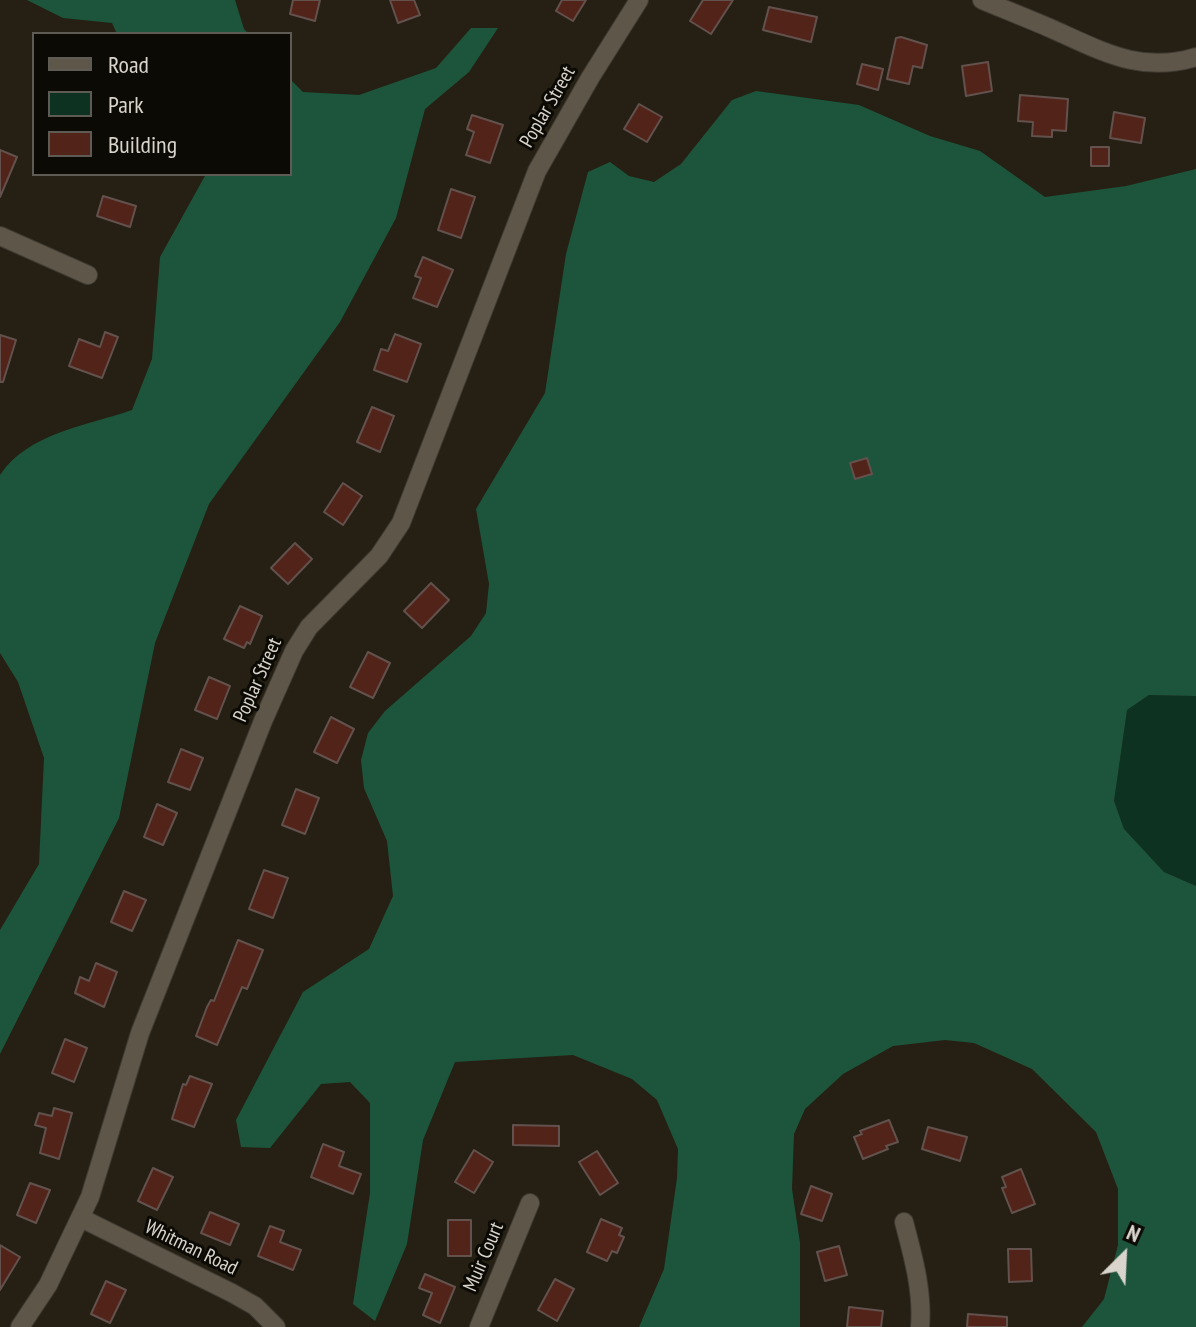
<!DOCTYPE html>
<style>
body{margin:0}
#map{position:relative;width:1196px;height:1327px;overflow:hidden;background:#252013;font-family:"PT Sans Narrow",sans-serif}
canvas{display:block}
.legend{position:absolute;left:32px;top:32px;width:260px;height:144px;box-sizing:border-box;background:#0c0a05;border:2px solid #5e5b55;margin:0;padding:10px 14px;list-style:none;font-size:24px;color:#d9d5cd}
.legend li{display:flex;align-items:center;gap:16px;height:40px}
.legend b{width:40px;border:2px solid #5e5b55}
.north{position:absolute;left:1084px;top:1215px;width:80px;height:80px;-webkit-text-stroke:6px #0c0a05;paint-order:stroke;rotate:24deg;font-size:22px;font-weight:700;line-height:32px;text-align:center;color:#d9d5cd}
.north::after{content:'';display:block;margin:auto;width:28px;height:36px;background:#d9d5cd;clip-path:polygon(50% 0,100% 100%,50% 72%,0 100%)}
</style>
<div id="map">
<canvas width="1196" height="1327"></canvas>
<ul class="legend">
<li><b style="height:10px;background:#5e5749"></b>Road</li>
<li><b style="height:22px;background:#0d3222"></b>Park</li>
<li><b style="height:22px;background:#522319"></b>Building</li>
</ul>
<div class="north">N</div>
</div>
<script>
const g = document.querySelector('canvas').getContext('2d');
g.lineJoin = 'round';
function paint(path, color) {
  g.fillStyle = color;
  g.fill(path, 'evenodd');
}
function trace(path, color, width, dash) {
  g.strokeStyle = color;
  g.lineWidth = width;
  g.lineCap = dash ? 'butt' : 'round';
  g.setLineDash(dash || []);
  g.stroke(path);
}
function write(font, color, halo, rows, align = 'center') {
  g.font = font + ' "PT Sans Narrow",sans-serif';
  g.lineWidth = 6;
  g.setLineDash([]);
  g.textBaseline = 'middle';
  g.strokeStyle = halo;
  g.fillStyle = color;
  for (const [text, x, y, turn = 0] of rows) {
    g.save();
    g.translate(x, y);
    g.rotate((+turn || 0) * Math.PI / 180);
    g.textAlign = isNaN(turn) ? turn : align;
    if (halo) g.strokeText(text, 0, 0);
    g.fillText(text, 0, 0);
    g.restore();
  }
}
paint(new Path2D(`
 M1149,695L1196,696V886L1164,872L1124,829L1114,801L1127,710Z`), '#0d3222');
paint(new Path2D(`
 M27,0H235L244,29L249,34H117L112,23L63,18Z
 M471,28H498L469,72L425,109L396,218L340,322L209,504L155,643L119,818L0,1054V930L39,864L44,758L18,682L0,653V475C28,433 86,426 132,410L152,359L160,257L206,174H290V79L303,92L359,95L436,68Z
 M756,91L859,105L930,136L980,151L1045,197L1126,186L1196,169V696L1149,695L1127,710L1114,801L1124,829L1164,872L1196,886V1327H1082L1104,1299L1118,1245V1189L1096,1132L1032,1069L974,1043L945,1040L893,1046L843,1074L805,1109L794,1134L792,1189L800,1243V1327H639L664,1269L677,1178L678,1149L657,1100L632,1079L573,1055L455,1062L423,1140L407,1244L375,1321L353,1304L370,1193V1103L350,1082L321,1084L270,1148L241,1147L236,1120L303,992L369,949L393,896L387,841L364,788L361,760L368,733L385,711L471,636L486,613L489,584L476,509L545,393L566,254L588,172L610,162L629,176L654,182L681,164L732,100Z`), '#1d553c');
const building = new Path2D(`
 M293,0H320L315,21L290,14Z
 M390,0H414L420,15L398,23Z
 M562,0H586L573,21L556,11Z
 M703,0H733L711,34L690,21Z
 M769,7L817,17L811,42L763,30Z
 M901,37L927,45L922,68L913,66L909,84L887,79L896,38Z
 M988,62L992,91L966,96L962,66Z
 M862,64L883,69L878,90L857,84Z
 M1020,95L1068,99L1066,131L1052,130V137L1032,136L1033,122L1018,121Z
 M639,104L662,117L647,142L624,129Z
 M1114,112L1145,118L1141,143L1110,138Z
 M472,115L503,125L490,163L466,155L474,132L467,129Z
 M1091,147H1109V166H1091Z
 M0,150L17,157L0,197Z
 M451,189L475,197L461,238L438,230Z
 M103,196L136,206L130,227L97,216Z
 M423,257L453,270L437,307L413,298L421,278L415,276Z
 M105,332L118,337L102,378L69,366L79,339L100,347Z
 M395,334L421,344L407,382L374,370L381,349L388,351Z
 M0,335L16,340L3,382H0Z
 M372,407L394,416L380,452L357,442Z
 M867,458L872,474L855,479L850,463Z
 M343,483L362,496L343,525L324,512Z
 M295,543L312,559L288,584L271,568Z
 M431,583L449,600L422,628L404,611Z
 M240,606L262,616L250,644L247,642L244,648L224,639Z
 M368,652L390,663L373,698L350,687Z
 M209,677L230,686L217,719L195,710Z
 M331,717L354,729L337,763L314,752Z
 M181,749L203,758L190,790L168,782Z
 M296,789L319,798L305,834L282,825Z
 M157,804L177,813L163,845L144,837Z
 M264,870L288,878L273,918L249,909Z
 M124,891L146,900L132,931L111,922Z
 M238,940L263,950L247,989L242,987L217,1045L196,1036L207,1007L211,1000L214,1001Z
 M96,963L117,972L104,1007L75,993L80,977L89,981Z
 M65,1039L87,1048L74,1082L52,1073Z
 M190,1076L212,1084L194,1127L172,1119L183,1084L186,1085Z
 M54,1108L72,1113L59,1159L40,1153L46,1128L35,1125L39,1113L52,1116Z
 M889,1120L898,1142L886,1146L888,1149L863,1159L854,1137L862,1134L860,1131Z
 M513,1125L559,1126V1146L513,1145Z
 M928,1127L967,1137L960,1161L922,1149Z
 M323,1144L344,1152L339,1166L361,1174L353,1194L311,1177Z
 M474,1150L493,1162L474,1193L455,1182Z
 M597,1151L618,1183L600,1195L579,1162Z
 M153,1168L173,1177L157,1210L138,1201Z
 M1021,1169L1035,1204L1012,1213L1002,1188L1006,1187L1002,1177Z
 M30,1183L50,1190L36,1223L17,1215Z
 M811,1186L832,1194L822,1221L801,1214Z
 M210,1212L239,1224L230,1245L201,1233Z
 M601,1219L622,1228L619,1235L624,1237L617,1253L612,1251L607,1261L587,1252Z
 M448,1220H471V1256H448Z
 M270,1226L284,1231L280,1242L301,1250L293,1270L258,1256Z
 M0,1245L20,1257L0,1290Z
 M839,1246L847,1275L825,1281L817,1252Z
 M1008,1249H1031L1032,1281L1009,1282Z
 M425,1274L455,1287L440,1323L423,1315L432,1293L419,1288Z
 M555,1279L574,1289L557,1321L538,1310Z
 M106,1281L126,1290L110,1323L91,1314Z
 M849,1307L883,1311L881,1327H847Z
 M968,1314L1007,1317V1327H967Z`);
paint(building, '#522319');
trace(building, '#62514d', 2);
const minor = new Path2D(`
 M982,0C1006,10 1029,19 1052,29C1102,51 1140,74 1196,57
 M0,236L88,275
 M81,1218L232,1293L255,1306L276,1327
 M904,1222C913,1256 923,1291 920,1327
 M20,1327L48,1285L90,1197L140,1033L263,721L294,651L309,627L379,556L401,523L537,171L590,78L639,0
 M479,1327L530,1203`);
trace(minor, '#3f3a32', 20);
trace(minor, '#5e5749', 18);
write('20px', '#d9d5cd', '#0c0a05', [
 ["Poplar Street",548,107,-60],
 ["Poplar Street",258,680,-66],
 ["Whitman Road",191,1248,26],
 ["Muir Court",484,1257,-67]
]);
</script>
